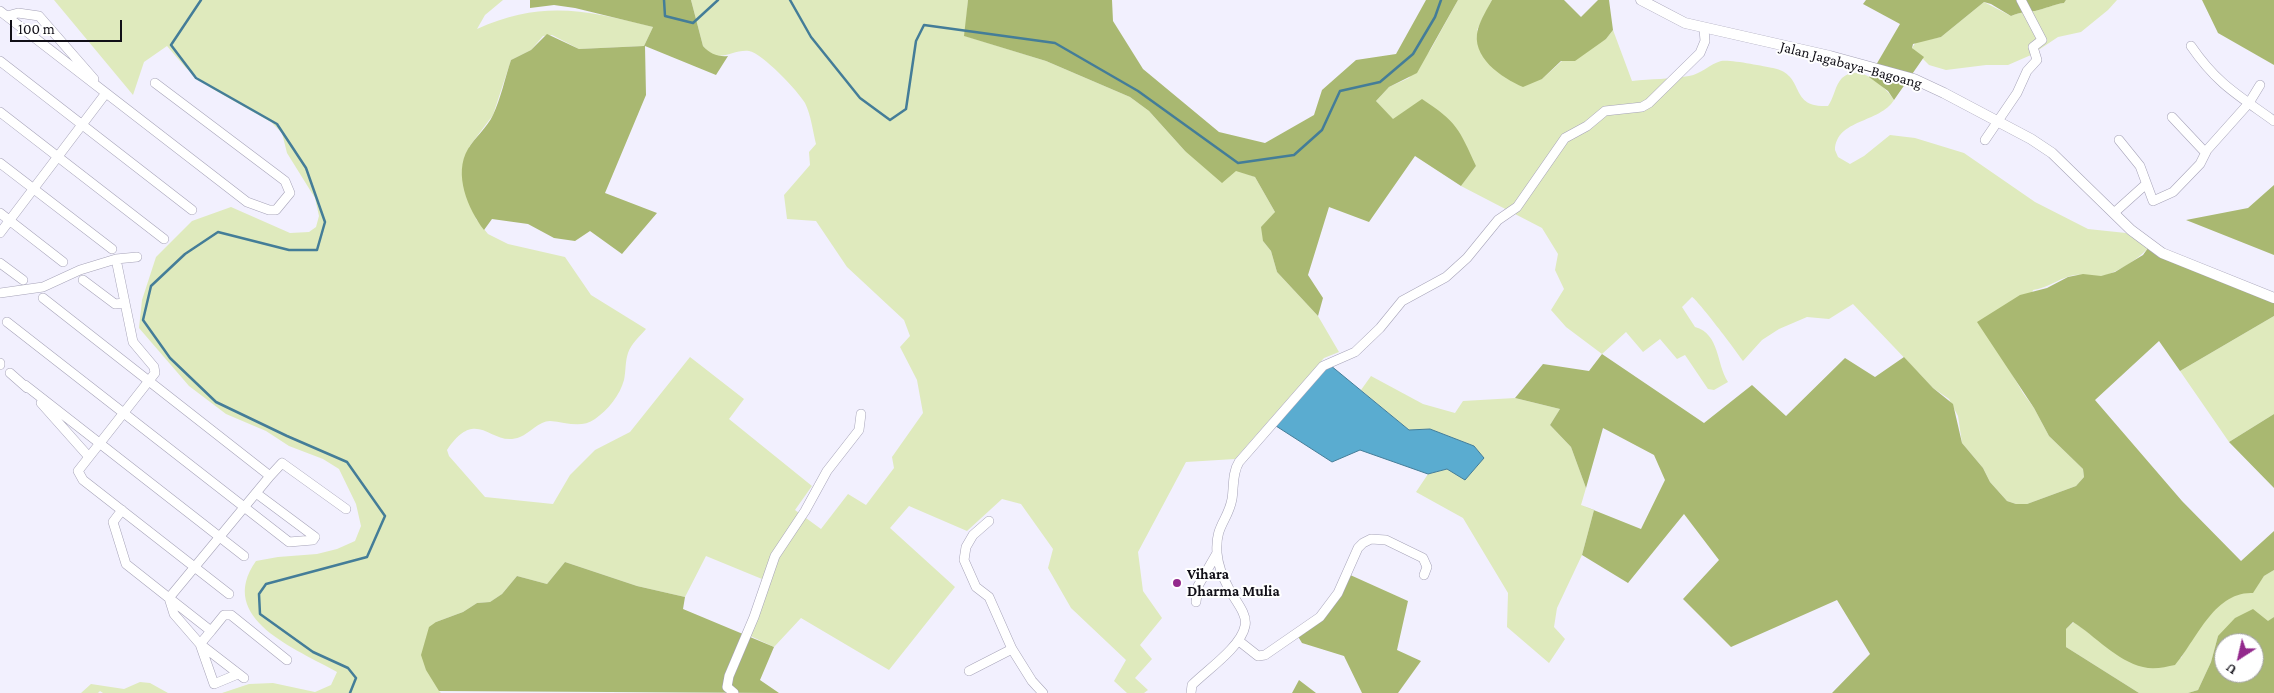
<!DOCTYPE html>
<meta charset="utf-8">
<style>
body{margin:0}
#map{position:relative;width:2274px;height:693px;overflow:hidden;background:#f2f0fe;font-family:"Crimson Pro",serif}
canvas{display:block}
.north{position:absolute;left:2214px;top:633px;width:50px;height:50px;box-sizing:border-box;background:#fff;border:1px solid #a09fa2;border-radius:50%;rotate:215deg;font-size:14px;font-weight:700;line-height:20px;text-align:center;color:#110f17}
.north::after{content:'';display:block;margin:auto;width:18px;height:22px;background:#93298c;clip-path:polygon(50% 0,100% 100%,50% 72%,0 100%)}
.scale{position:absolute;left:10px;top:20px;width:112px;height:22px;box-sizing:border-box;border:2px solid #110f17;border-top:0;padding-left:6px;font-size:15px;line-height:18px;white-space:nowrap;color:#110f17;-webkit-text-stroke:4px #fff;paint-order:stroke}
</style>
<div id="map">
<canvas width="2274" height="693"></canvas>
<div class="north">U</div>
<div class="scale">100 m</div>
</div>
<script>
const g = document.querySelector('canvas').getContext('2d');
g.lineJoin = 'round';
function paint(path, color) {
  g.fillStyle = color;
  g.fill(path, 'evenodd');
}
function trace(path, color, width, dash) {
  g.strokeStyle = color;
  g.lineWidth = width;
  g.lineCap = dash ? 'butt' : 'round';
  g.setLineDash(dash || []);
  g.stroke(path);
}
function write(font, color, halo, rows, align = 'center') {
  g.font = font + ' "Crimson Pro",serif';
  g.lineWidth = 4;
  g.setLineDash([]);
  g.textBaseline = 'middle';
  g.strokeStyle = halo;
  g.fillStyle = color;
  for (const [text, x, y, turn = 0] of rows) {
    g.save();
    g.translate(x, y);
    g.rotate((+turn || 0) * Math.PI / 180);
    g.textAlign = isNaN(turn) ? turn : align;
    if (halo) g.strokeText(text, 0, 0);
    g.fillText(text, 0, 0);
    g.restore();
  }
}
paint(new Path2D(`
 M54,0H503L485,15L477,29C542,0 586,10 653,27L644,46L579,49L552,35L543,36L531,50L511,60L493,115L469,147L476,219L488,234L508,244L565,257L591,295L646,329C640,336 631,344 628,353C625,362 626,371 624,380C620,395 608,410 595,419C581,429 566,422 550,421C539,421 530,433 520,437C491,449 478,404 447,450L449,456L485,497L553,504L570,475L595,450L630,432L690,357L744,399L729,419L812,486L795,510L821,529L848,494L866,505L894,468L892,457L923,413L917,380L900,347L910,336L904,320L847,267L816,221L787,219L784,195L810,165L809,152L816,144C813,132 811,115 805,103C798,91 762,53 749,51C731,49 718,66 703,46L691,0H968L965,36L1046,61L1130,97L1149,111L1185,151L1255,177L1275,212L1263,241L1271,251L1277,272L1318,316L1339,352L1324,358L1235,459L1186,462L1138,552L1143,591L1162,618L1140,645L1152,659L1135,678L1148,690L1144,693H1127L1114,681L1126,660L1071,608L1048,568L1053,549L1021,504L1002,499L967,531L909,506L890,528L955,587L889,670L801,618L774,647L746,634L762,579L706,556L685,597L637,586L565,562L547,584L517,576L502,594L490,602L477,603L463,612L436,622L439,691L441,693H222L249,684L273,683L315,692L331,685L337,672C297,649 215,619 256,561L278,557L317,554L337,549L355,541L361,526L356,504L339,469L323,459L289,446L266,431L226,414L189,386L139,328L142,300L156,257L192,221L231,207L290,233L309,232L316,227L319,216L315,198L287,153L282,133L271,122L211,88L186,68L167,46L144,62L133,95Z
 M1458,0H1492L1477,30L1542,79L1562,61L1606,39L1613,30L1632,81C1651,79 1671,79 1689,76C1701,74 1710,64 1721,61C1729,59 1763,66 1773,68C1807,75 1787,108 1828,106C1834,98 1835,85 1842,78C1859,62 1885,86 1894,100C1880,123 1836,119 1835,150L1838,157L1850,164L1864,156L1890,135L1915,138L1964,153L2035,202L2088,229L2126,233L2148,248C2140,258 2114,275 2101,276C2090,276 2081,273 2070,276C2057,280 2047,288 2033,290L2009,369L2023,393L2034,408L2049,436L2083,469L2084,477L2076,486L2027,504H2016L2007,501L1990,482L1983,468L1962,443L1958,416L1949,399L1933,388L1853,304L1829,319L1807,317L1779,329L1762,340L1743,361C1737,352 1697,299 1692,297L1682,307L1695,327C1720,334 1716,363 1728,382L1714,390L1708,389L1685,355L1677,359L1660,339L1643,352L1626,332L1602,354L1566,327L1551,310L1564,289L1555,270L1558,254L1542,228L1461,186L1476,166L1393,120L1376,101L1389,87L1409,78L1431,49Z
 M2066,0H2117L2108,10L2081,32L2058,37L2031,55L2008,65H1986L1946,70L1929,65L1912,48L1916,42L1941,37L1984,2L2011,16C2020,12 2026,12 2035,11C2045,9 2053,4 2064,3Z
 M2274,316V414L2229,442L2180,371Z
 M1371,376L1423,404L1455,413L1463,401L1515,398L1560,409L1550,425L1571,447L1586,488L1581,505L1594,510L1582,555L1557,608L1554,627L1565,639L1549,663L1507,627L1508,593L1463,518L1416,492L1428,474L1447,469L1465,479L1483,458L1474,446L1430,429L1409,430L1361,390Z
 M2274,570V617L2268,622L2218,636L2211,662L2198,690L2188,693H2139L2066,647V629L2074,622L2114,652L2181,658C2196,633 2218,591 2253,592L2264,576Z
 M140,682L150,683L168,693H103L100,691L98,693H81L91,684L124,689Z`), '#dfeabd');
paint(new Path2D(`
 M530,0H691L703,46C710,54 718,57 728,56L716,75L645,46L646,95L605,193L657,213L622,254L590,231L575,241L554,238L528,224L492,219L484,230C468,209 453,174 468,149C475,137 487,128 493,115C501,98 505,78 511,60L531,50L547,34L579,49L644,46L653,27L575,8L554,5L530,8Z
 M968,0H1112L1113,21L1143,69L1219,132L1265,143L1314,115L1322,90L1356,60L1396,54L1426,0H1458L1417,73L1389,87L1376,101L1393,119L1422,99C1457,122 1459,129 1476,166L1461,186L1415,156L1369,222L1329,207L1308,275L1323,298L1318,316L1277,272L1271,251L1263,241L1261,227L1275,212L1255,177L1236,171L1222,183L1185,151L1149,111L1130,97L1046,61L964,36Z
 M1492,0H1564L1581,17L1598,0H1609L1613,30L1606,39L1575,61H1561L1542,79L1523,87C1502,78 1470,57 1478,29C1481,19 1487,9 1492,0Z
 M1866,0H2066L2064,3C2054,4 2045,9 2035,11C2026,12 2020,12 2011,16L1991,4L1984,2L1941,37L1913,44L1912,48L1924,57L1894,100L1888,91L1869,77L1900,24L1863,4Z
 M2202,0H2274V65L2218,33Z
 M2274,185V255L2186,220L2248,208Z
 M2148,248L2274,297V316L2180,371L2159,341L2095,400L2182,501L2241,561L2274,531V570L2264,576L2253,593C2214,591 2196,641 2175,665C2165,667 2154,670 2143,667C2117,661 2095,636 2073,622L2066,629V647L2139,693H1832L1870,654L1837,600L1731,647L1683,599L1719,560L1684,514L1628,583L1582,555L1594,510L1581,505L1641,529L1665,480L1654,455L1603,428L1586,488L1571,447L1550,425L1560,409L1515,398L1543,364L1589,371L1602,354L1704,423L1752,385L1786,416L1845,358L1875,377L1904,357L1933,388L1953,404L1962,443L1983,468L1990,482L2007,501L2016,504H2027L2076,486L2084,477L2083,469L2049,436L2034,408L1977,322L2020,295L2047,288L2068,277L2083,274L2101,276L2115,272L2143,255Z
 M2274,414V488L2229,442Z
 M565,562L637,586L685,597L683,609L774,647L760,680L779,693L439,691L426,670L421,655L429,627L436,622L463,612L477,603L490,602L502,594L517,576L547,584Z
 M1348,574L1408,601L1397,650L1421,661L1398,693H1362L1344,656L1302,643L1294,630L1326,613Z
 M2253,609L2268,621L2274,617V693H2188L2198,690L2211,662L2218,636L2235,618ZM2224,643H2254V673H2224Z
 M1299,680L1316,693H1292Z`), '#a9b871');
const water = new Path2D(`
 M1330,365L1409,430L1430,429L1474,446L1484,458L1465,480L1447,469L1428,474L1360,450L1332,462L1276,426Z`);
paint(water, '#5aacd0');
trace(water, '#447d98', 1);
trace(new Path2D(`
 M201,0L171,45L196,78L277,124L306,168L325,222L317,250H289L218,232L185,254L151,286L143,320L170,358L216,402L287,436L347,462L385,516L367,557L266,584L259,594L260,614L313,652L348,668L356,678L350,693
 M664,0L665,16L693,23L718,0
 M790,0L811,37L860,98L890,120L906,109L916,41L924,25L1055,43L1138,91L1238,163L1294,155L1322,130L1340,91L1380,82L1413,54L1435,17L1441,0`), '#447d98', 2.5);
const minor = new Path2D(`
 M0,11L247,202L269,210H276L290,193L285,181L155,83
 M7,16L18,13L39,16L94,79
 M2191,46C2217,84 2238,95 2274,121
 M0,61L192,210
 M0,112L164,239
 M2172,117L2203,150H2207
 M1985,140L2017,93L2027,71L2037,60L2033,47L2042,40L2021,0
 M2119,140L2140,166L2153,201L2173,192L2200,164L2207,150L2249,103L2260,85
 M0,163L112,249
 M2115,212L2145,185
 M0,213L63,262
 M0,233L106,93
 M116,259L133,342L154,367L155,373L78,471L83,480L229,594
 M0,263L23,280
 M83,280L115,304L124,303
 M0,293L43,287L80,270L116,259L137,257
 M43,298L270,476L169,598L211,631L200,644L214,684L238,674
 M7,322L289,542L313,540L315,537L256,493
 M0,363V365
 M10,373L27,388
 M25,385L244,556
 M41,403L89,457
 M270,476L282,463L346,509
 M122,510L113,522L126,564L169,598L174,614L200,644L244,678
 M989,521L973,535L966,547L964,560L976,587L989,597L1012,649L1032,681L1043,693
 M1196,602L1198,586L1217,553
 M211,631L224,615H231L287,660
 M1239,641L1258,656L1265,655L1320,617L1338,593L1358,548L1363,543L1371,539L1386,540L1423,558L1427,567L1424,575
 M969,671L1012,649
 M734,693L727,687L729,676L754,617L775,556L805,511L827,471L859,430L861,414
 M1191,693L1192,685C1207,670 1241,647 1245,626C1248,614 1234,599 1229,589C1223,578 1218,565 1217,553C1215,525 1228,521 1232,499C1234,487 1232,473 1239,462L1323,366L1355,352L1380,328L1402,301L1446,277L1467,258L1498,220L1517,207L1565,138L1587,126L1605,111L1642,107L1649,103L1700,53L1705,41L1704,29`);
const tertiary = new Path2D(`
 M1641,0L1685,23L1830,56L1914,79L1944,93L2031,139L2052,153L2131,230L2162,253L2274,298`);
trace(minor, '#a6a3b8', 10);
trace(tertiary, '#a6a3b8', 11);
trace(minor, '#fff', 9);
trace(tertiary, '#fff', 10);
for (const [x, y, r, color] of [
 [1177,583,5,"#93298c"]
]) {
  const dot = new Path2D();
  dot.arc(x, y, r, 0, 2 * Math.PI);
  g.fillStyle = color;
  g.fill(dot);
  trace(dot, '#fff', 2);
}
write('15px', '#110f17', '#fff', [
 ["Jalan Jagabaya–Bagoang",1851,65,15]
]);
write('bold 15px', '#110f17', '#fff', [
 ["Vihara",1187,574],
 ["Dharma Mulia",1187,591]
], 'left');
</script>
